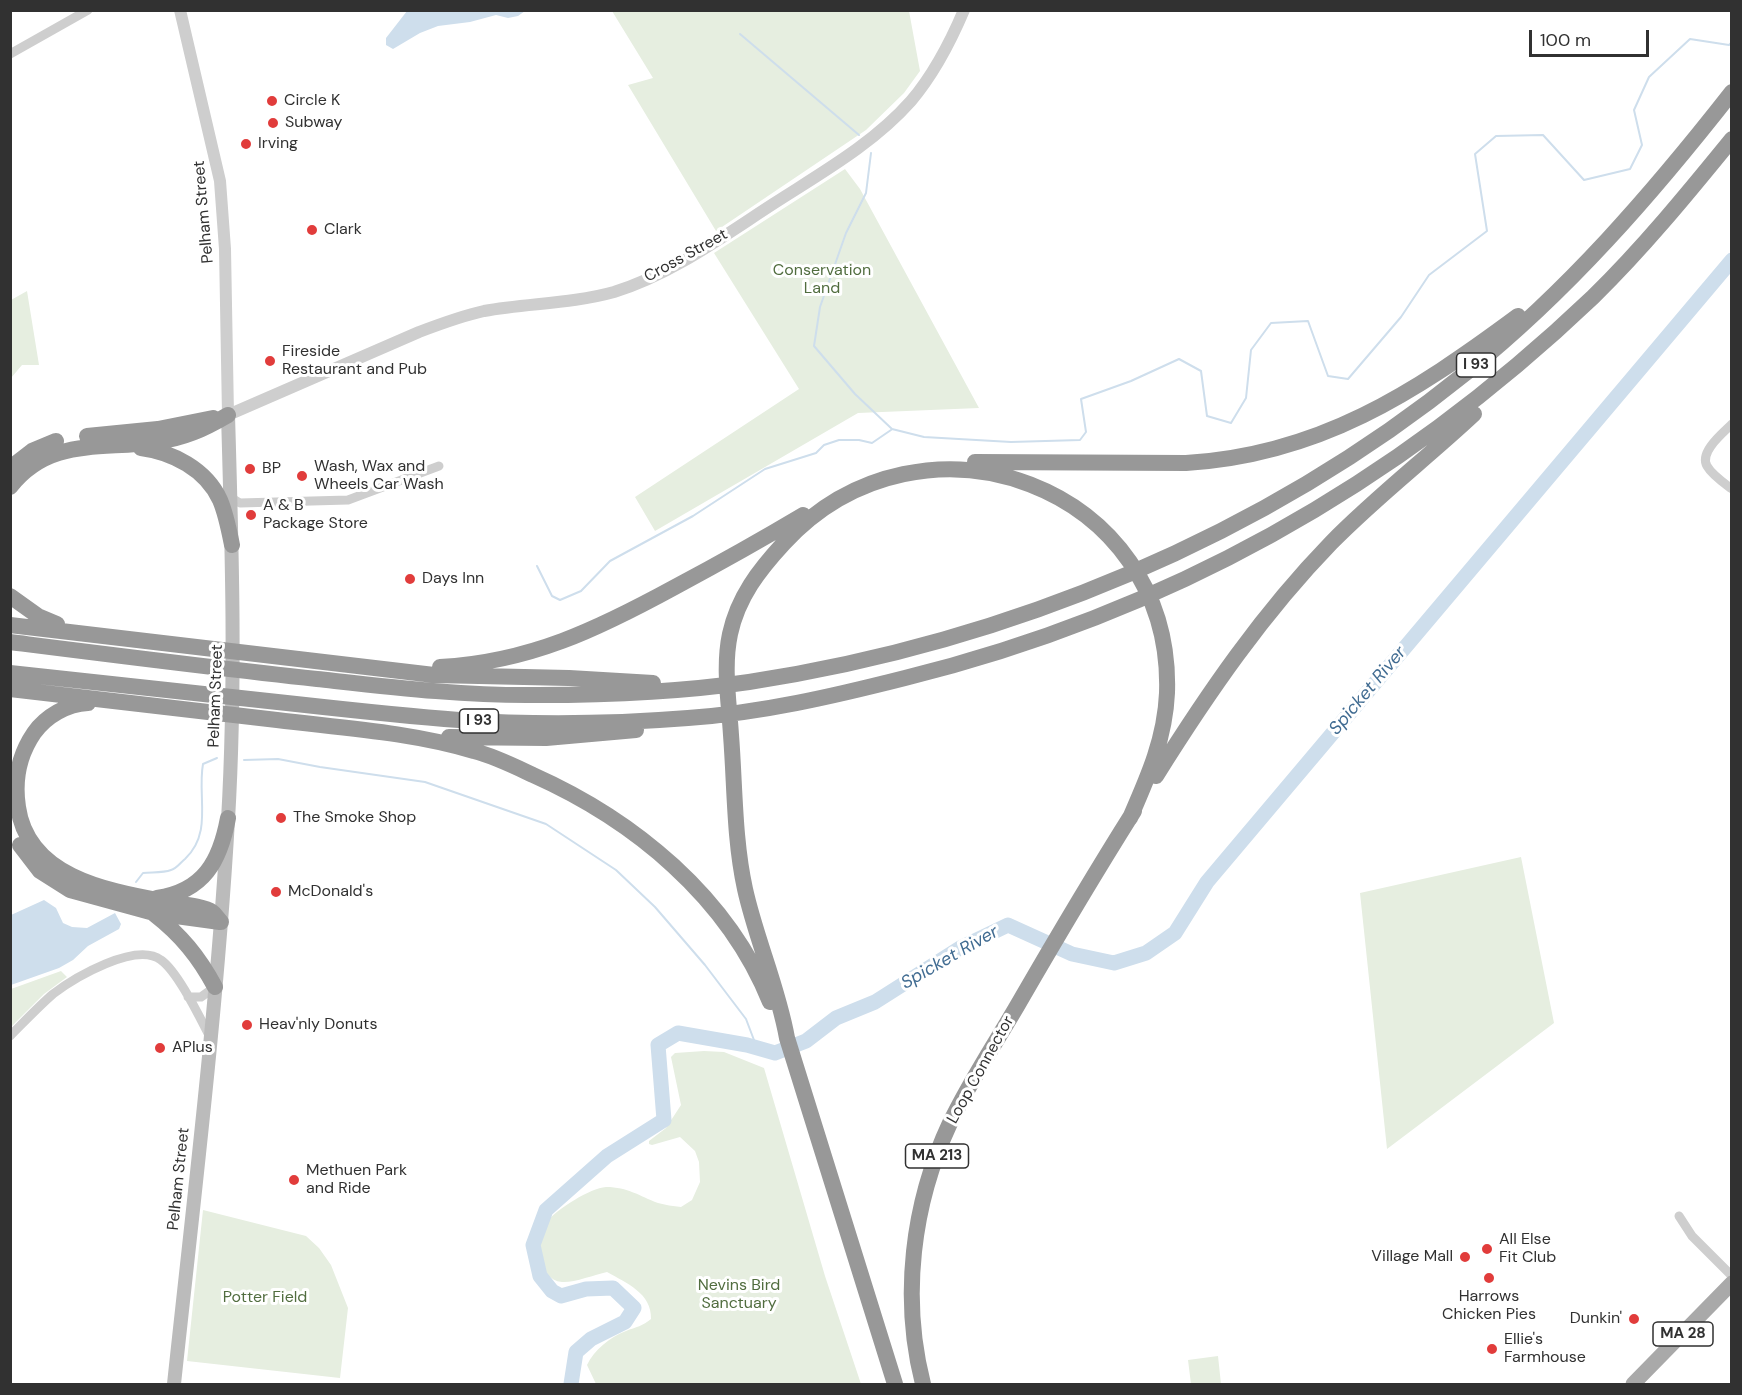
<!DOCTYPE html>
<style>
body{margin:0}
#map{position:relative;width:1742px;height:1395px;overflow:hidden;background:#fff;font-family:"DM Sans",sans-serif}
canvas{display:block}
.frame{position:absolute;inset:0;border:12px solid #313131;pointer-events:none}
.scale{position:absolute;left:1529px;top:30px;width:120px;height:27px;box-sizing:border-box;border:3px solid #313131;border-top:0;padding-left:8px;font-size:18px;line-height:21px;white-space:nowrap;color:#313131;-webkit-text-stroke:4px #fff;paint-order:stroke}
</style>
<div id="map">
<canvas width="1742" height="1395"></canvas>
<div class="frame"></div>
<div class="scale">100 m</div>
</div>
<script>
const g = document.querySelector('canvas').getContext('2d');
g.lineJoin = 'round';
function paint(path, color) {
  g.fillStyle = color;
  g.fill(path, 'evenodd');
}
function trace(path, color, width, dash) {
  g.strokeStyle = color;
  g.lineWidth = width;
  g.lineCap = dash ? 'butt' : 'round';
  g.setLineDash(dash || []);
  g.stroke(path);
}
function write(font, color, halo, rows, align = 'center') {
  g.font = font + ' "DM Sans",sans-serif';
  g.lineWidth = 6;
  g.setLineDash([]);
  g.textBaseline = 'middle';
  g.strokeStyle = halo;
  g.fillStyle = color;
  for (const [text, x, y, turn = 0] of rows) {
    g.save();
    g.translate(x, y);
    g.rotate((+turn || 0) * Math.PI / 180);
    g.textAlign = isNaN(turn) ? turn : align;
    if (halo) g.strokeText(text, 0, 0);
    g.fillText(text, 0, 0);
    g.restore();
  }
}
paint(new Path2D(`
 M612,11H909L920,71L904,93L866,130L716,231L628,85L653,78Z
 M845,169L860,189L979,408L858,413L655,531L635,497L799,389L714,253Z
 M27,291L39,365H22L11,378V300Z
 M1521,857L1554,1023L1387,1149L1360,893Z
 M61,971L67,977L44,994L11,1027V989Z
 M704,1051L724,1052L764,1068L825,1276L861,1384H596L587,1365C594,1350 610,1337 626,1331C636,1327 643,1326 651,1319C652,1293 626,1283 607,1272C594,1275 573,1283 562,1282C537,1280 534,1236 547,1221C558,1209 590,1188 606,1187C628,1187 639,1196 658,1203C665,1205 673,1206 681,1207L692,1200L700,1182L699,1162L695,1151L680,1137L652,1145L649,1144V1141L666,1128L681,1105L671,1057L675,1053Z
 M203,1210L306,1236L319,1248L331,1265L348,1308L340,1378L187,1361Z
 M1218,1356L1221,1384H1191L1188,1360Z`), '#e6eee0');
paint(new Path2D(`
 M407,11L408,10L525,11L518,16L508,18L496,15L470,22L438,26L420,33L393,49L386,45V38Z
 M44,900L56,908L63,923L72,927L87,928L115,913L121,924L119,929L88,946L73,960L59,968L11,985V915Z`), '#cedeec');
trace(new Path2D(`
 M740,34L859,135
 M871,153L866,193L846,233L820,307L814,346L855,394L892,429L924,437L1011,442L1080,440L1086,432L1081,399L1131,381L1179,359L1201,371L1207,416L1231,423L1246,398L1251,350L1271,323L1308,321L1328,376L1348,379L1401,317L1429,275L1487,231L1475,154L1496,136L1543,135L1584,180L1630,169L1642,145L1634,110L1649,77L1690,39L1729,45L1732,42
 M537,566L552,596L560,600L581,591L610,561L693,516L765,469L816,453L824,445L839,440H859L872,443L891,430
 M244,760L278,759L320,767L425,782L546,824L616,870L655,907L705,965L746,1019L757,1048
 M136,882L143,873C152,872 163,873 171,870C176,869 181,862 185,859C213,833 197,796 203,764L217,758`), '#cedeec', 2);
trace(new Path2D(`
 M571,1384L576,1352L591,1339L625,1322L634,1308L613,1288L586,1289L561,1296L552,1291L540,1276L533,1245L546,1210L607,1156L664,1120L658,1045L678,1033L747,1045L775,1053L806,1041L836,1018L875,1002L960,948L1008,925L1072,954L1114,963L1146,953L1175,933L1207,882L1732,260`), '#cedeec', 15);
trace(new Path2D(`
 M10,54L88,10
 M1732,424C1723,433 1699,452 1707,466C1712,475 1724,483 1732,489
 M230,497L240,503L348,500L439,466
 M188,997H201L215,987
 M10,1036C24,1022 38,1007 53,994C74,978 136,941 161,960C178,972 200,1018 210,1037
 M1679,1216L1692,1236L1732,1276`), '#cecece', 9);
trace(new Path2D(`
 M180,10L220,181L225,249L228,415L419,332C440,324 461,316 484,311C527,303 571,304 614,292C672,274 722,237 773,204C821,173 873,144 911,101C934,74 950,43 964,10`), '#cecece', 12);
trace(new Path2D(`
 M174,1384C194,1197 217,1009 228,820C236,685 232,550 228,415`), '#bbb', 14);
trace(new Path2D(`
 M1633,1384L1732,1283`), '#a9a9a9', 15);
trace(new Path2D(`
 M87,436L158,429L213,418
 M141,448C172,452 206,469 220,500C226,514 229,530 232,545
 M975,462L1186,463C1319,455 1414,393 1518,316
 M10,468L32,451L56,441
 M10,487C49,437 101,450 155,442C183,439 204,429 228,415
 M10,596L38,616L57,624
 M10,625L434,675L569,678L653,683
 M10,642C113,655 215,668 317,679C390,687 464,696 538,695C608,695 680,692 749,682C1009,642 1263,537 1467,372C1568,291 1652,194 1732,92
 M440,667C530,662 598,629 675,587C718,564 761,540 803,515
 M10,673C106,684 201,694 296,704C350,710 404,716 459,720C535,725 612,724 688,718C761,713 834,696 905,678C1168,613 1397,484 1593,297C1643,248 1688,193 1732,139
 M10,689C99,700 188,710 277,720C343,728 410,732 474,751C494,756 514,766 533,775C634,820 728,897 770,1002
 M88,703C67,704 46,716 34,733C19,755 14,781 18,807C28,878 109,891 167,902C178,904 204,906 212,912C215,914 218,919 221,922
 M449,737L546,738L636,730
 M1156,776C1208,693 1263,613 1331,543C1376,497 1427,458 1474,414
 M20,845L40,871L70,890L154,913L220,922
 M157,898C204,891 220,861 228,818
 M154,914C181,935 199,957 215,987
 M895,1384L787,1038C778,987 756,939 745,889C734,839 735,786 731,735C729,702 723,667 730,634C738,597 759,570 784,543C923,393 1174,487 1167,693C1165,739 1148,777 1130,818
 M923,1384C901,1298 912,1204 950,1123C970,1081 997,1041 1020,1001C1057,937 1095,873 1134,811`), '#989898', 16);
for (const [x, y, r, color] of [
 [272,101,6,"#e13c3b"],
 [273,123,6,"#e13c3b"],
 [246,144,6,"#e13c3b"],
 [312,230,6,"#e13c3b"],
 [270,361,6,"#e13c3b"],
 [250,469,6,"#e13c3b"],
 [302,476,6,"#e13c3b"],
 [251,515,6,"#e13c3b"],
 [410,579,6,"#e13c3b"],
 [281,818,6,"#e13c3b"],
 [276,892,6,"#e13c3b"],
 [247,1025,6,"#e13c3b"],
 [160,1048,6,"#e13c3b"],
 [294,1180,6,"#e13c3b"],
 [1487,1249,6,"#e13c3b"],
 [1465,1257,6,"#e13c3b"],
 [1489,1278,6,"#e13c3b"],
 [1634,1319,6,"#e13c3b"],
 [1492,1349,6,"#e13c3b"]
]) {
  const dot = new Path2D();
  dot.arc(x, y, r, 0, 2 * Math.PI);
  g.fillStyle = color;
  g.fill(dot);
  trace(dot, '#fff', 2);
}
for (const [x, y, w] of [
 [1476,365,39],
 [479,721,39],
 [937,1156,63],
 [1683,1334,60]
]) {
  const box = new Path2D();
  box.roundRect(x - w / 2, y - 12, w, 24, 4.5);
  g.fillStyle = '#fff';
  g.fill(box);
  trace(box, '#313131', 1.5);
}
write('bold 15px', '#313131', null, [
 ["I 93",1476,365],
 ["I 93",479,721],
 ["MA 213",937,1156],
 ["MA 28",1683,1334]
]);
write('16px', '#313131', '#fff', [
 ["Circle K",284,101],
 ["Subway",285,123],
 ["Irving",258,144],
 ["Clark",324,230],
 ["Fireside",282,352],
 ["Restaurant and Pub",282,370],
 ["Wash, Wax and",314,467],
 ["Wheels Car Wash",314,485],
 ["BP",262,469],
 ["A & B",263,506],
 ["Package Store",263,524],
 ["Days Inn",422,579],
 ["The Smoke Shop",293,818],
 ["McDonald's",288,892],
 ["Heav'nly Donuts",259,1025],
 ["APlus",172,1048],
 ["Methuen Park",306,1171],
 ["and Ride",306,1189],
 ["All Else",1499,1240],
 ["Fit Club",1499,1258],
 ["Village Mall",1453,1257,"right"],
 ["Harrows",1489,1297,"center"],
 ["Chicken Pies",1489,1315,"center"],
 ["Dunkin'",1622,1319,"right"],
 ["Ellie's",1504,1340],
 ["Farmhouse",1504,1358]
], 'left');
write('16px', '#313131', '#fff', [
 ["Pelham Street",204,212,-95],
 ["Cross Street",686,256,-29],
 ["Pelham Street",216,696,-88],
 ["Loop Connector",981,1070,-61],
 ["Pelham Street",179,1179,-84]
]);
write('16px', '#516d3f', '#fff', [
 ["Conservation",822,271],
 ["Land",822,289],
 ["Nevins Bird",739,1286],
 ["Sanctuary",739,1304],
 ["Potter Field",265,1298]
]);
write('italic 18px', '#416c92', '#fff', [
 ["Spicket River",1368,691,-50],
 ["Spicket River",950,958,-30]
]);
</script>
